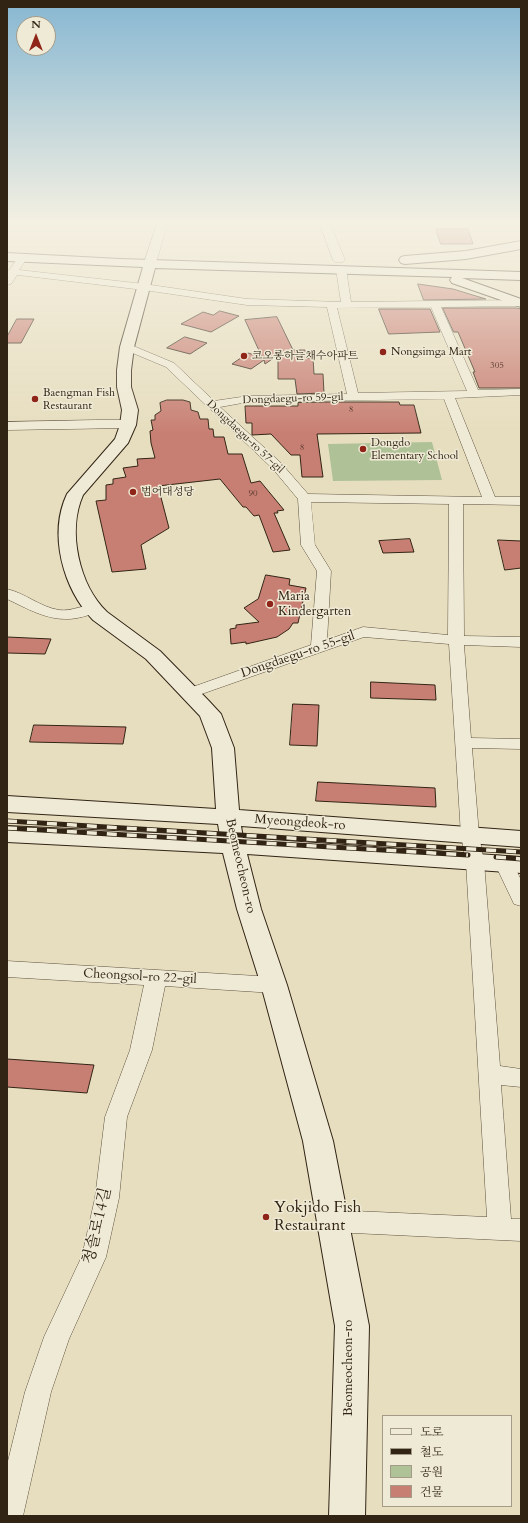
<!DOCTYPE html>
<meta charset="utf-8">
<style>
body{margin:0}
#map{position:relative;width:528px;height:1523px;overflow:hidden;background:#e7debf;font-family:Cardo,"Noto Serif KR",serif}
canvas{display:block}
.frame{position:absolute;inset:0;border:8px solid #322415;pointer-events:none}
.legend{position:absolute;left:382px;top:1415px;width:130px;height:92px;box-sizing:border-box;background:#efead5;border:1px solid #a39b88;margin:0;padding:5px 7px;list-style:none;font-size:12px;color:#322415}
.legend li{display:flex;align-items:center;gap:8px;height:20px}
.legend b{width:20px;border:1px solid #a39b88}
.north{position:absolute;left:16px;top:16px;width:40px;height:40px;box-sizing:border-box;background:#efead5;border:1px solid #a39b88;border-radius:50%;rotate:0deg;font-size:11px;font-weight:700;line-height:16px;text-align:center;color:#322415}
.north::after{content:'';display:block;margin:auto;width:14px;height:18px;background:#8f2418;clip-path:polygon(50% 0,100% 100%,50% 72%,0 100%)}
</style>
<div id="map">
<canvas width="528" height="1523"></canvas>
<div class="frame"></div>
<ul class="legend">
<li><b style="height:5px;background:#efead5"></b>도로</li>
<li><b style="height:5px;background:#322415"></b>철도</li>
<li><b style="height:11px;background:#afc297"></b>공원</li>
<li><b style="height:11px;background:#c87f73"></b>건물</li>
</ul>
<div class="north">N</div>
</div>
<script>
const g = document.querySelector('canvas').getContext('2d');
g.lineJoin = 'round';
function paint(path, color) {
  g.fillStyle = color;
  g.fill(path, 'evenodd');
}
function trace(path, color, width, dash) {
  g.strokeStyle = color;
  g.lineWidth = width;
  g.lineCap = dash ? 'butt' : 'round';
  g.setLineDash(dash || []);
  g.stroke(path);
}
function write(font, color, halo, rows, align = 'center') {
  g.font = font + ' Cardo,"Noto Serif KR",serif';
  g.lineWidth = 3;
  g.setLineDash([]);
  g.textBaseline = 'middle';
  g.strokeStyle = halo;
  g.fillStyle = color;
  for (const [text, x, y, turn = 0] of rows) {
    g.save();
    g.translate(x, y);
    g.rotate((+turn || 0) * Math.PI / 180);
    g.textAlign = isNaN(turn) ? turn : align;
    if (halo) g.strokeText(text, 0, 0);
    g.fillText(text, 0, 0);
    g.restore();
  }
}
paint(new Path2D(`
 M432,442L442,480L333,481L328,444Z`), '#afc297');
const building = new Path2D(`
 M436,229H468L473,244H441Z
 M418,284L453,289L486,299L424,300Z
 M443,308H516L521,309V388H479L473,372H475L458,332H454Z
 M379,309H430L440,332L389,334Z
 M220,311L239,316L211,332L181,324L203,312L213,315Z
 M277,317L293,350H305L306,358H313L314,374H323L324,393L297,394L295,379H278V355L265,364L264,360L251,369L232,364L248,353L262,357L245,320Z
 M17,319H34L21,343H7V337Z
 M185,337L207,343L190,354L167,348Z
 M167,400H183L190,402L191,410L198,412L200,419H208L209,429H213L214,437H224L228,454H242L251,483L260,481L284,510L277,511L278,513H274L290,550L273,552L259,515L254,516L246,507H243L220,479L158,486L169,528L141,545L146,569L112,572L96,501L106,500V485L113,484V479L126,477L123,468L138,466L137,459L155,458L151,443L150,431L153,430L151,420H155V415L161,411L160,403Z
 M325,402H399L400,405H414L421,433L317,434L323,477H302L300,455H291L271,434L252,435V423H246L245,406H298V403Z
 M410,539L414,552L383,553L379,541Z
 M498,540L521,541V568L505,570Z
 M266,575L290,579L289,585L306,588L298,623H293L289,629L277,637L246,644V642L231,644L230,629L236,628V625L259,622L244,608L258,599Z
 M7,637L51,639L45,654L7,653Z
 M371,682L435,685L436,700L371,698Z
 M293,704L319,705L317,746L290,745Z
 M34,725L126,727L123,744L30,742Z
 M318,782L435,788L436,807L316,801Z
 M7,1059L94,1065L87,1093L7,1087Z`);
paint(building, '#c87f73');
trace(building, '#322415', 1);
const minor = new Path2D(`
 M22,255L27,258L19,270L144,284L247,299L341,302L336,269L341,266L346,269L351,302L521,300L520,306L441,307L478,390L521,389V395L455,398L495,497H521V505L463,504L464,636L521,637V647L464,645L471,738L521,739V749L472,748L479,835L484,862L500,1066L521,1069V1087L501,1085L511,1219H521V1241L332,1232L324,1229L320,1221L324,1213L332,1210L487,1217L466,862L461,835L449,644L364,637L196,696L190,698L184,696L182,693L184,690L311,645L317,571L301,545L298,499L273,469L166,367L123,349L122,347L123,345H131L174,363L214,401L248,396L347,394L327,307L247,305L144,290L10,274L8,272L19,256ZM431,307L467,391L358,393L337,308ZM444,399L482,497L308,494L281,463L220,407L248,402ZM311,502L449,504L448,635L363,627L327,640L331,571L315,545Z
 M96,420H128L132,421L134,424L132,427L128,428L7,430V422Z
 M7,589C25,593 40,607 59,610C72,612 85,603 98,606L100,609L98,612C89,615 78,619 68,619C46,620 26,608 7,599Z
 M504,857L511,859L521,880V906L514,904L495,864L497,859Z
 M7,961L274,977L281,979L284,985L281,991L274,993L165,986L152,1050L127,1117L119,1198L106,1257L69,1339L51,1392L23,1516H7V1465L25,1392L44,1337L82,1256L95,1198L105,1117L130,1050L144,985L7,977Z`);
const tertiary = new Path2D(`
 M158,221H168L156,263L154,265H146L144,263Z
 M319,221H329L345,260L343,262H335L333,260Z
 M13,268L17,270L19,272L11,284L7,285V272L9,270Z`);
const secondary = new Path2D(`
 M521,241V249L466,259L405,264L401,263L399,260L401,257L405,256L466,251Z
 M7,253L120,259L521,272V280L462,278L521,299V307L452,283L450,280L452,277L155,268L134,347L131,370V387L138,410L136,425L128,443L83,495C67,531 79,585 107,612L160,651L208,700L221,714L234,748L239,810L521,831V847L241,826L243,838L521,857V873L247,854L261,909L287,985L333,1141L369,1326L365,1516H329L335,1326L303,1141L261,985L237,909L223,853L7,842V826L220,836L218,824L7,812V796L216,809L212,748L200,716L146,659L93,620C63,589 48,534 67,494L115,439L120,425L122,410L117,387V370L120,347L143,267L7,261Z`);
trace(minor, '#5f5240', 1);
trace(tertiary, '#5f5240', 1);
trace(secondary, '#322415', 2);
paint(minor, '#efead5');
paint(tertiary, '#efead5');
paint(secondary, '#efead5');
const rail = new Path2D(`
 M7,821L521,852
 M7,828L468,855
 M496,857L521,859`);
trace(rail, '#322415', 5);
trace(rail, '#efead5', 3.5, [10]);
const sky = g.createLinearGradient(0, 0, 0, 434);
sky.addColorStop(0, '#87b7d2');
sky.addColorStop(0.51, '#f4f0e2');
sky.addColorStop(1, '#f4f0e200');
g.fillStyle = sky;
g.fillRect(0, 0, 528, 434);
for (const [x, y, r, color] of [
 [383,352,4,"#8f2418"],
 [244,356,4,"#8f2418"],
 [35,399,4,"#8f2418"],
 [363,449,4,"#8f2418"],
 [133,492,4,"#8f2418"],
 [270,604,4,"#8f2418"],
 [266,1217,4,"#8f2418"]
]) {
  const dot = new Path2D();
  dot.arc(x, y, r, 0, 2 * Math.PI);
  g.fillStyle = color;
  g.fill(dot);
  trace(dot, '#efead5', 1.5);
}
write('9px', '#583b2c', null, [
 ["305",497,366],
 ["8",351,410],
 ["8",302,448],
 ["90",253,494]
]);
write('11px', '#322415', '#efead5', [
 ["Nongsimga Mart",391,352],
 ["코오롱하늘채수아파트",252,356],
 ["Baengman Fish",43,393],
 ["Restaurant",43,406],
 ["Dongdo",371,443],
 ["Elementary School",371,456],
 ["범어대성당",141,492]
], 'left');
write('11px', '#322415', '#efead5', [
 ["Dongdaegu-ro 59-gil",293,399,-2],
 ["Dongdaegu-ro 57-gil",245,437,43]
]);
write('13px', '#322415', '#efead5', [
 ["Maria",278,597],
 ["Kindergarten",278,612]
], 'left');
write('13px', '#322415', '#efead5', [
 ["Dongdaegu-ro 55-gil",298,655,-19],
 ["Myeongdeok-ro",300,823,4],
 ["Beomeocheon-ro",240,866,77],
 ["Cheongsol-ro 22-gil",140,977,3],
 ["Beomeocheon-ro",349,1368,-90]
]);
write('16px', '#322415', '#efead5', [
 ["Yokjido Fish",274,1208],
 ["Restaurant",274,1226]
], 'left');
write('16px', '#322415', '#efead5', [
 ["청솔로14길",98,1226,-77]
]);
</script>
